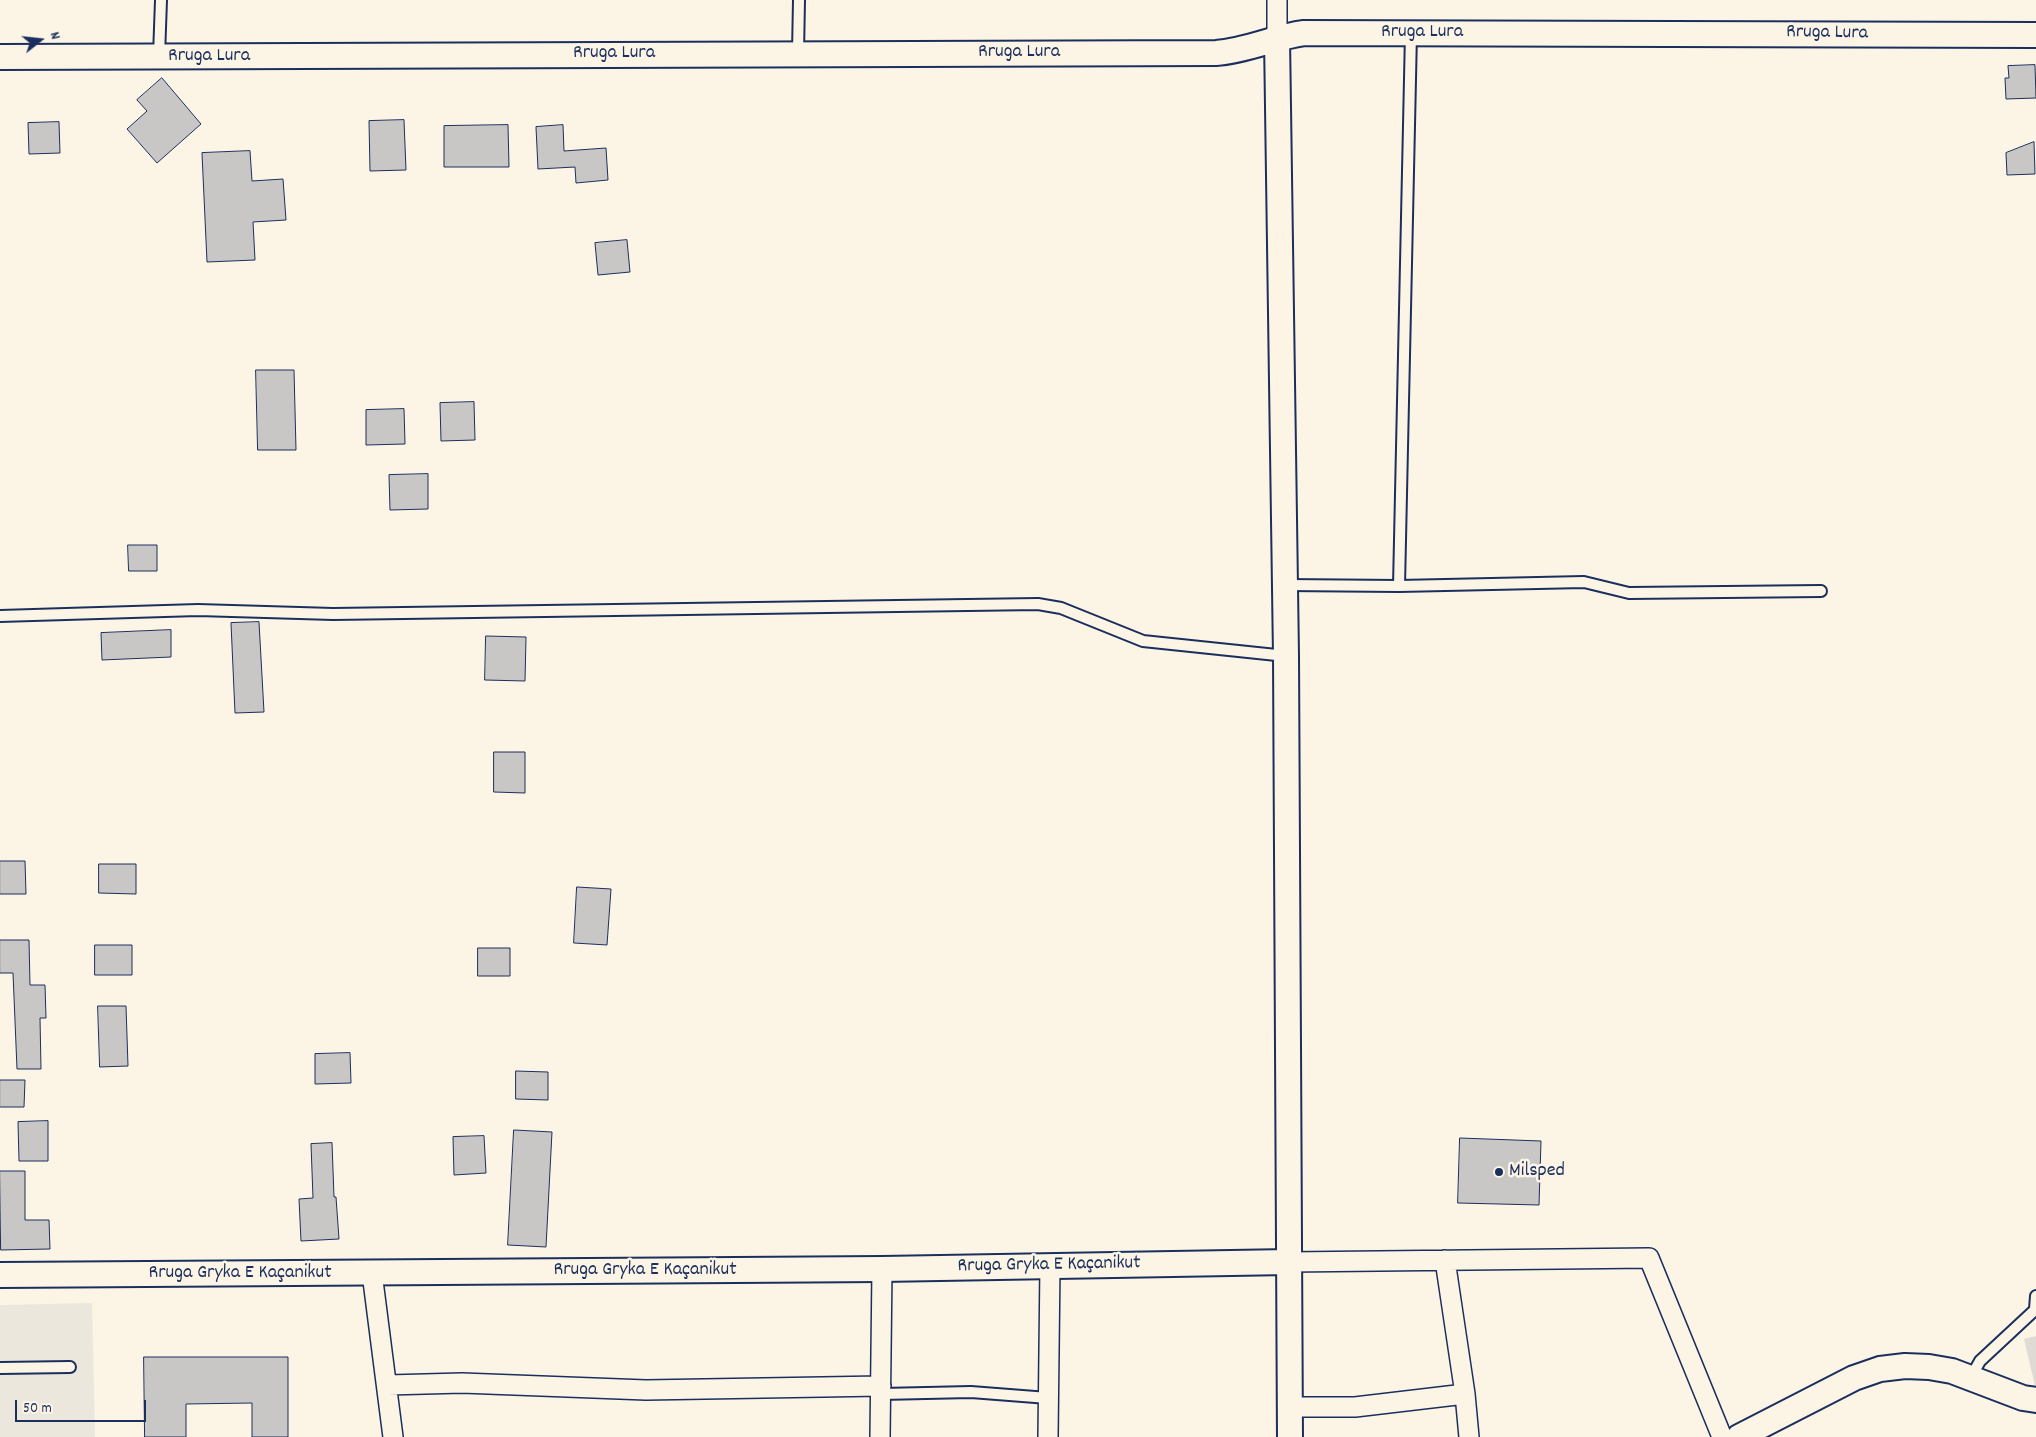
<!DOCTYPE html>
<meta charset="utf-8">
<style>
body{margin:0}
#map{position:relative;width:2036px;height:1437px;overflow:hidden;background:#fcf5e5;font-family:Dekko,sans-serif}
canvas{display:block}
.north{position:absolute;left:15px;top:15px;width:50px;height:50px;-webkit-text-stroke:4px #fcf5e5;paint-order:stroke;rotate:74deg;font-size:14px;font-weight:700;line-height:20px;text-align:center;color:#1b2f5e}
.north::after{content:'';display:block;margin:auto;width:18px;height:22px;background:#1b2f5e;clip-path:polygon(50% 0,100% 100%,50% 72%,0 100%)}
.scale{position:absolute;left:15px;top:1400px;width:131px;height:22px;box-sizing:border-box;border:2px solid #1b2f5e;border-top:0;padding-left:6px;font-size:15px;line-height:18px;white-space:nowrap;color:#1b2f5e;-webkit-text-stroke:4px #fcf5e5;paint-order:stroke}
</style>
<div id="map">
<canvas width="2036" height="1437"></canvas>
<div class="north">N</div>
<div class="scale">50 m</div>
</div>
<script>
const g = document.querySelector('canvas').getContext('2d');
g.lineJoin = 'round';
function paint(path, color) {
  g.fillStyle = color;
  g.fill(path, 'evenodd');
}
function trace(path, color, width, dash) {
  g.strokeStyle = color;
  g.lineWidth = width;
  g.lineCap = dash ? 'butt' : 'round';
  g.setLineDash(dash || []);
  g.stroke(path);
}
function write(font, color, halo, rows, align = 'center') {
  g.font = font + ' Dekko,sans-serif';
  g.lineWidth = 5;
  g.setLineDash([]);
  g.textBaseline = 'middle';
  g.strokeStyle = halo;
  g.fillStyle = color;
  for (const [text, x, y, turn = 0] of rows) {
    g.save();
    g.translate(x, y);
    g.rotate((+turn || 0) * Math.PI / 180);
    g.textAlign = isNaN(turn) ? turn : align;
    if (halo) g.strokeText(text, 0, 0);
    g.fillText(text, 0, 0);
    g.restore();
  }
}
paint(new Path2D(`
 M92,1303L95,1437H0V1305Z`), '#ece7dc');
paint(new Path2D(`
 M2036,1336V1386H2035L2024,1339Z`), '#dfdbd4');
const building = new Path2D(`
 M2035,65L2036,98L2006,99L2005,78H2009L2008,66Z
 M162,78L201,124L157,163L127,129L147,111L137,100Z
 M404,120L406,170L370,171L369,121Z
 M59,122L60,153L29,154L28,123Z
 M508,125L509,167H444V126Z
 M563,125L564,151L606,148L608,180L576,183L575,167L538,169L536,127Z
 M2034,142L2035,174L2007,175L2006,153Z
 M250,151L252,181L283,179L286,220L253,222L255,260L207,262L202,153Z
 M627,240L630,272L598,275L595,243Z
 M256,370H294L296,450H258Z
 M474,402L475,440L441,441L440,403Z
 M404,409L405,444L366,445V410Z
 M428,474V509L390,510L389,475Z
 M128,545H157V571H129Z
 M259,622L264,712L235,713L231,623Z
 M171,630V657L102,660L101,633Z
 M486,636L526,637L525,681L485,680Z
 M494,752H525V793L494,792Z
 M0,861H25L26,894H0Z
 M99,864H136V894L99,893Z
 M577,887L611,889L607,945L574,943Z
 M0,940H29L30,985H45L46,1018H40L41,1069H17L13,973H0Z
 M95,945H132V975H95Z
 M478,948H510V976H478Z
 M98,1006H126L128,1066L100,1067Z
 M350,1053L351,1083L315,1084V1054Z
 M516,1071L548,1072V1100L516,1099Z
 M0,1080H25L24,1107H0Z
 M48,1121V1161H19L18,1122Z
 M514,1130L552,1132L546,1247L508,1245Z
 M484,1136L486,1173L454,1175L453,1137Z
 M1460,1138L1541,1141L1539,1205L1458,1203Z
 M332,1143L334,1197H336L339,1239L301,1241L299,1199L313,1198L311,1144Z
 M0,1171H25V1220H49L50,1249L1,1250Z
 M144,1357H288V1437H252V1403L186,1404V1437H145Z`);
paint(building, '#c8c7c6');
trace(building, '#1b2f5e', 1);
const service = new Path2D(`
 M798,53L799,0
 M159,56L161,0
 M1285,585L1399,586L1584,582L1629,593L1821,591
 M1399,586L1411,33
 M0,616L198,610L333,614L1038,604L1061,608L1143,641L1286,656
 M2035,1309L2036,1296
 M0,1368L70,1367
 M1971,1377L1980,1361L2036,1309
 M881,1394L971,1392L1048,1398`);
const minor = new Path2D(`
 M1277,0V38
 M1445,1260L1465,1394L1469,1437
 M1289,1262L1649,1258L1722,1437
 M372,1273L393,1437
 M388,1385L462,1383L646,1390L881,1386
 M1290,1407H1355L1465,1394
 M880,1437L882,1269
 M1048,1437L1050,1265`);
const tertiary = new Path2D(`
 M1277,38L1286,656L1290,1437
 M0,57L1216,53C1247,51 1274,37 1304,33L2036,35
 M0,1275L882,1269L1289,1262
 M1739,1437L1854,1378L1880,1369L1905,1366L1929,1367L1952,1371L2023,1398L2036,1400`);
trace(service, '#1b2f5e', 14);
trace(minor, '#1b2f5e', 22);
trace(tertiary, '#1b2f5e', 28);
trace(service, '#fcf5e5', 10);
trace(minor, '#fcf5e5', 19);
trace(tertiary, '#fcf5e5', 24);
for (const [x, y, r, color] of [
 [1499,1172,5,"#1b2f5e"]
]) {
  const dot = new Path2D();
  dot.arc(x, y, r, 0, 2 * Math.PI);
  g.fillStyle = color;
  g.fill(dot);
  trace(dot, '#fcf5e5', 2);
}
write('20px', '#1b2f5e', '#fcf5e5', [
 ["Rruga Lura",1422,33],
 ["Rruga Lura",1827,34,1],
 ["Rruga Lura",1019,53],
 ["Rruga Lura",614,54],
 ["Rruga Lura",209,57],
 ["Rruga Gryka E Kaçanikut",1049,1266,-1],
 ["Rruga Gryka E Kaçanikut",645,1271],
 ["Rruga Gryka E Kaçanikut",240,1274]
]);
write('20px', '#1b2f5e', '#fcf5e5', [
 ["Milsped",1509,1172]
], 'left');
</script>
